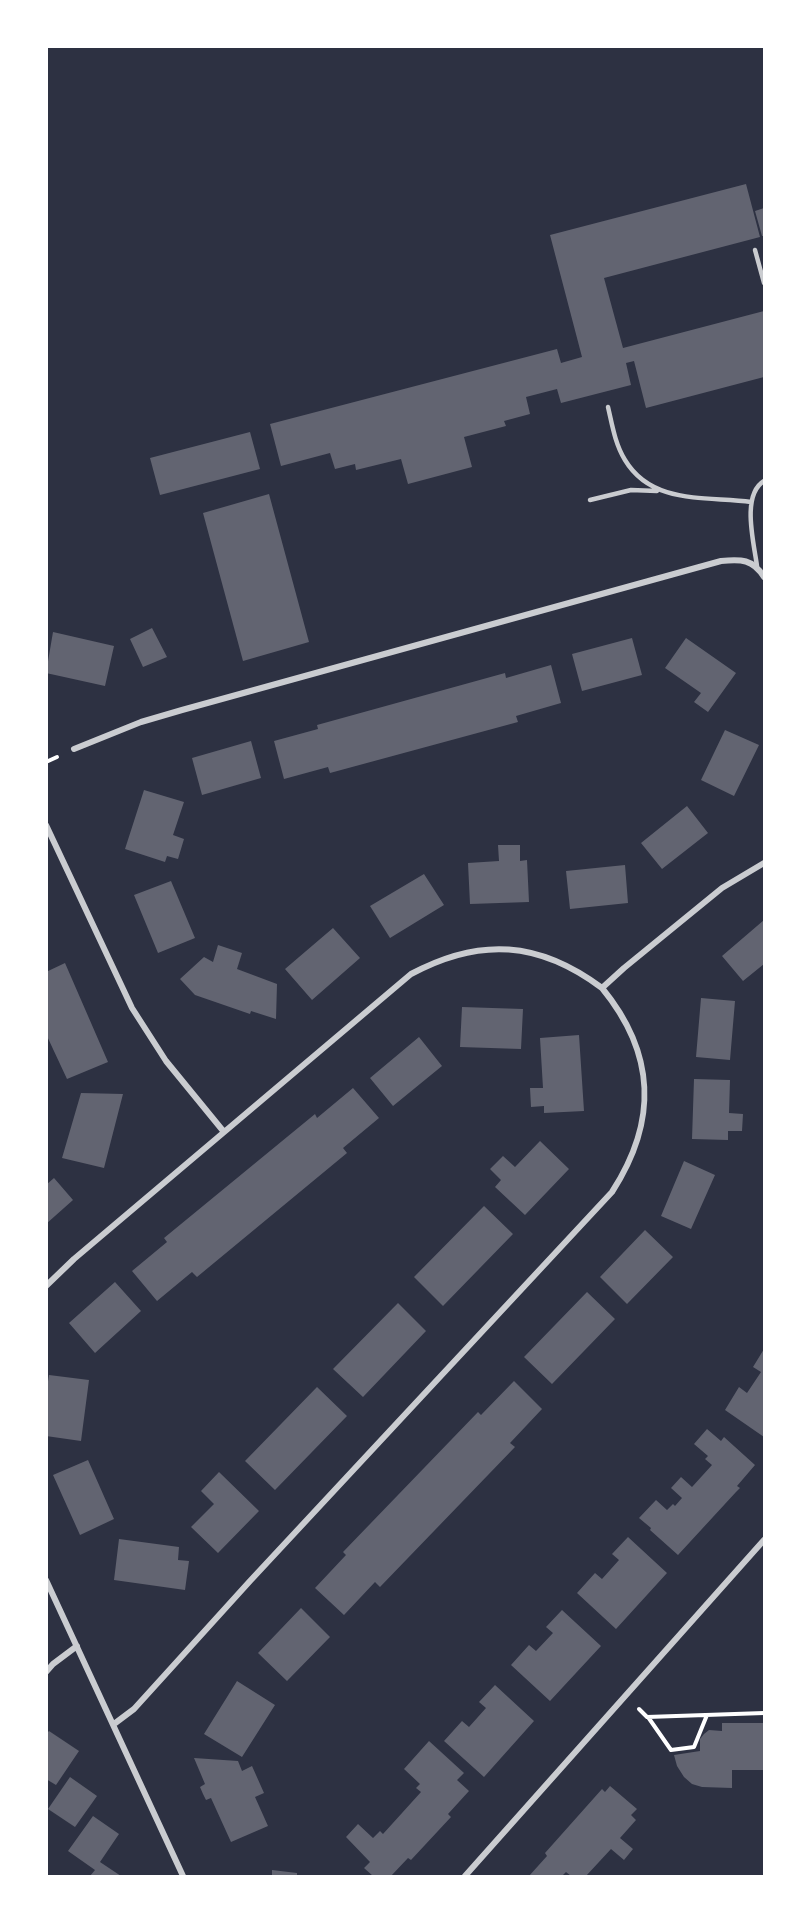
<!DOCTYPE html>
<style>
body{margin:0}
#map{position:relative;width:811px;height:1923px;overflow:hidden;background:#2d3142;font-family:"Varela Round",sans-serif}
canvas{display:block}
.frame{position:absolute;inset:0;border:48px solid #fff;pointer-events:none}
</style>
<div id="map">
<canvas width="811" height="1923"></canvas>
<div class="frame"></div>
</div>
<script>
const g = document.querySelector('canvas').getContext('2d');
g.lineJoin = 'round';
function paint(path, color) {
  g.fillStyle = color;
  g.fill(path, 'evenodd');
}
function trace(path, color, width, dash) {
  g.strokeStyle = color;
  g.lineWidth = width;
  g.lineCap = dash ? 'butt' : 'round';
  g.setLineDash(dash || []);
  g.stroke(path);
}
paint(new Path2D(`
 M746,184L760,237L604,278L623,348L764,311V377L646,408L634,361L626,363L631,385L561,403L557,389L526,397L530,414L504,421L506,426L464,437L472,467L408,484L401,459L356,470L355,464L335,469L330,453L281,466L270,424L557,349L561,363L582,357L550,235Z
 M764,208V236H762L755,211Z
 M250,432L260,469L160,495L150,458Z
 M269,494L309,642L243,661L203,513Z
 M152,628L167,657L143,667L130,639Z
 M53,632L114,646L105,686L46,673Z
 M632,638L642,675L582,691L572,654Z
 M686,638L736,673L708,712L694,702L701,693L665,668Z
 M551,665L561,703L516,716L518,722L330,773L328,767L284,779L274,741L318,729L317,725L505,673L506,678Z
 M725,730L759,745L734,796L701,780Z
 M251,741L261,778L202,795L192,758Z
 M144,790L184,802L173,835L184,839L178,859L167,856L165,862L125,849Z
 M687,806L708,833L662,869L641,843Z
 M498,845H520V861L527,860L529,902L470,904L468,863L499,861Z
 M625,865L628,903L570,909L566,871Z
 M424,874L444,905L390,938L370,906Z
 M171,881L195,938L158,953L134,895Z
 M764,920V964L743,981L722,956Z
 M333,928L360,958L312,1000L285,969Z
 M218,945L242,953L237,969L277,984L276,1019L251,1011L250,1014L195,995L180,979L204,957L213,962Z
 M65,963L108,1062L67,1079L46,1034V972Z
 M701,998L735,1001L730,1060L696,1057Z
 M462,1007L523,1009L521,1049L460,1047Z
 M579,1035L584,1111L544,1113V1106L531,1107L530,1088H543L540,1038Z
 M419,1037L442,1066L393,1106L370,1078Z
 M694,1079L730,1080L729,1113L743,1114L742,1131H728V1140L692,1139Z
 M353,1088L379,1118L343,1148L347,1153L197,1277L192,1272L157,1301L132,1271L167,1242L164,1238L315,1114L317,1118Z
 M81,1093L123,1094L104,1168L62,1158Z
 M540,1141L569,1169L525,1215L495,1187L501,1180L490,1169L503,1156L515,1167Z
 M684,1161L715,1175L691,1229L661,1216Z
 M54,1178L73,1200L46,1224V1185Z
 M484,1206L513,1234L443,1306L414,1277Z
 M645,1230L673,1257L627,1304L600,1277Z
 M115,1282L141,1311L95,1353L69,1323Z
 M587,1292L615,1319L552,1384L524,1357Z
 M398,1303L426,1331L363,1397L333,1369Z
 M764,1349V1437L725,1410L739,1387L747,1393L761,1372L753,1367Z
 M49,1375L89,1380L81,1441L46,1436V1394Z
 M514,1381L542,1409L510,1443L515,1447L380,1587L375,1582L344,1615L315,1588L346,1555L343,1552L478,1412L481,1415Z
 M317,1387L347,1416L275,1490L245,1461Z
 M707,1429L721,1441L724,1437L755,1465L737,1486L740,1488L736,1492L678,1555L650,1530L651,1528L639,1518L656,1500L667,1510L673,1504L675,1506L682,1498L671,1488L681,1477L692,1487L712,1465L705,1459L708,1456L694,1444Z
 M88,1460L114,1519L80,1535L53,1475Z
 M219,1472L259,1511L218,1553L191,1527L214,1504L201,1491Z
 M628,1537L667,1573L616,1629L577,1593L595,1573L602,1579L619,1560L612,1554Z
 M119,1539L179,1547L178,1560L189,1561L185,1590L114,1580Z
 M301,1608L330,1637L287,1681L258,1653Z
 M562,1610L601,1646L550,1701L511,1665L529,1645L536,1651L553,1633L546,1627Z
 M237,1681L275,1705L242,1757L204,1734Z
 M495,1685L534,1721L484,1777L444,1741L462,1721L469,1727L486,1708L479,1702Z
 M722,1723H764V1770H732V1788L702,1787L692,1784L684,1777L677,1766L674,1755L700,1751V1739L704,1734L709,1730L722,1731Z
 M49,1731L79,1751L56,1785L46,1779V1734Z
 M429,1741L464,1773L457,1780L469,1791L448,1814L451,1817L411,1860L408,1858L391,1876H373L364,1868L370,1862L346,1837L358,1824L373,1838L380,1831L383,1834L421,1792L416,1788L420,1784L404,1769Z
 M194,1758L238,1761L242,1771L252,1766L264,1793L255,1797L268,1826L231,1842L211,1798L206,1800L203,1794L200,1787L205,1784Z
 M70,1777L97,1796L75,1827L48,1809Z
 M610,1786L637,1809L631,1815L636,1820L620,1838L633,1849L624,1860L611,1849L586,1876H571L566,1872L562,1876H529L547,1856L545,1853L602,1789L605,1792Z
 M93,1816L119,1834L100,1862L121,1876H90L95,1870L68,1851Z
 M272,1870L297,1873V1876H272Z`), '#626471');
trace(new Path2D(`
 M46,762L57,757
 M639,1709L647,1717L764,1713
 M648,1717L671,1750L694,1747L707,1715`), '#fff', 4);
trace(new Path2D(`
 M755,250L764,283
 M608,407C612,424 615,444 625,460C652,505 706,496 751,502
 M590,500L631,490L657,491
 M757,566C754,543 741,495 764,481`), '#caccd0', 4.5);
trace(new Path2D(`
 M74,749L141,722L182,710L721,561C741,559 753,559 764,577
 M46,825L132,1008L166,1061L224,1132
 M46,1286L74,1259L411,974C480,937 539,941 602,988L624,968L722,888L764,863
 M46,1580L183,1876
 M46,1672L53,1664L77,1646
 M114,1724L134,1709L250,1581L612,1192C658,1121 656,1054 602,988
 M465,1876L764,1540`), '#caccd0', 6);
</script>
